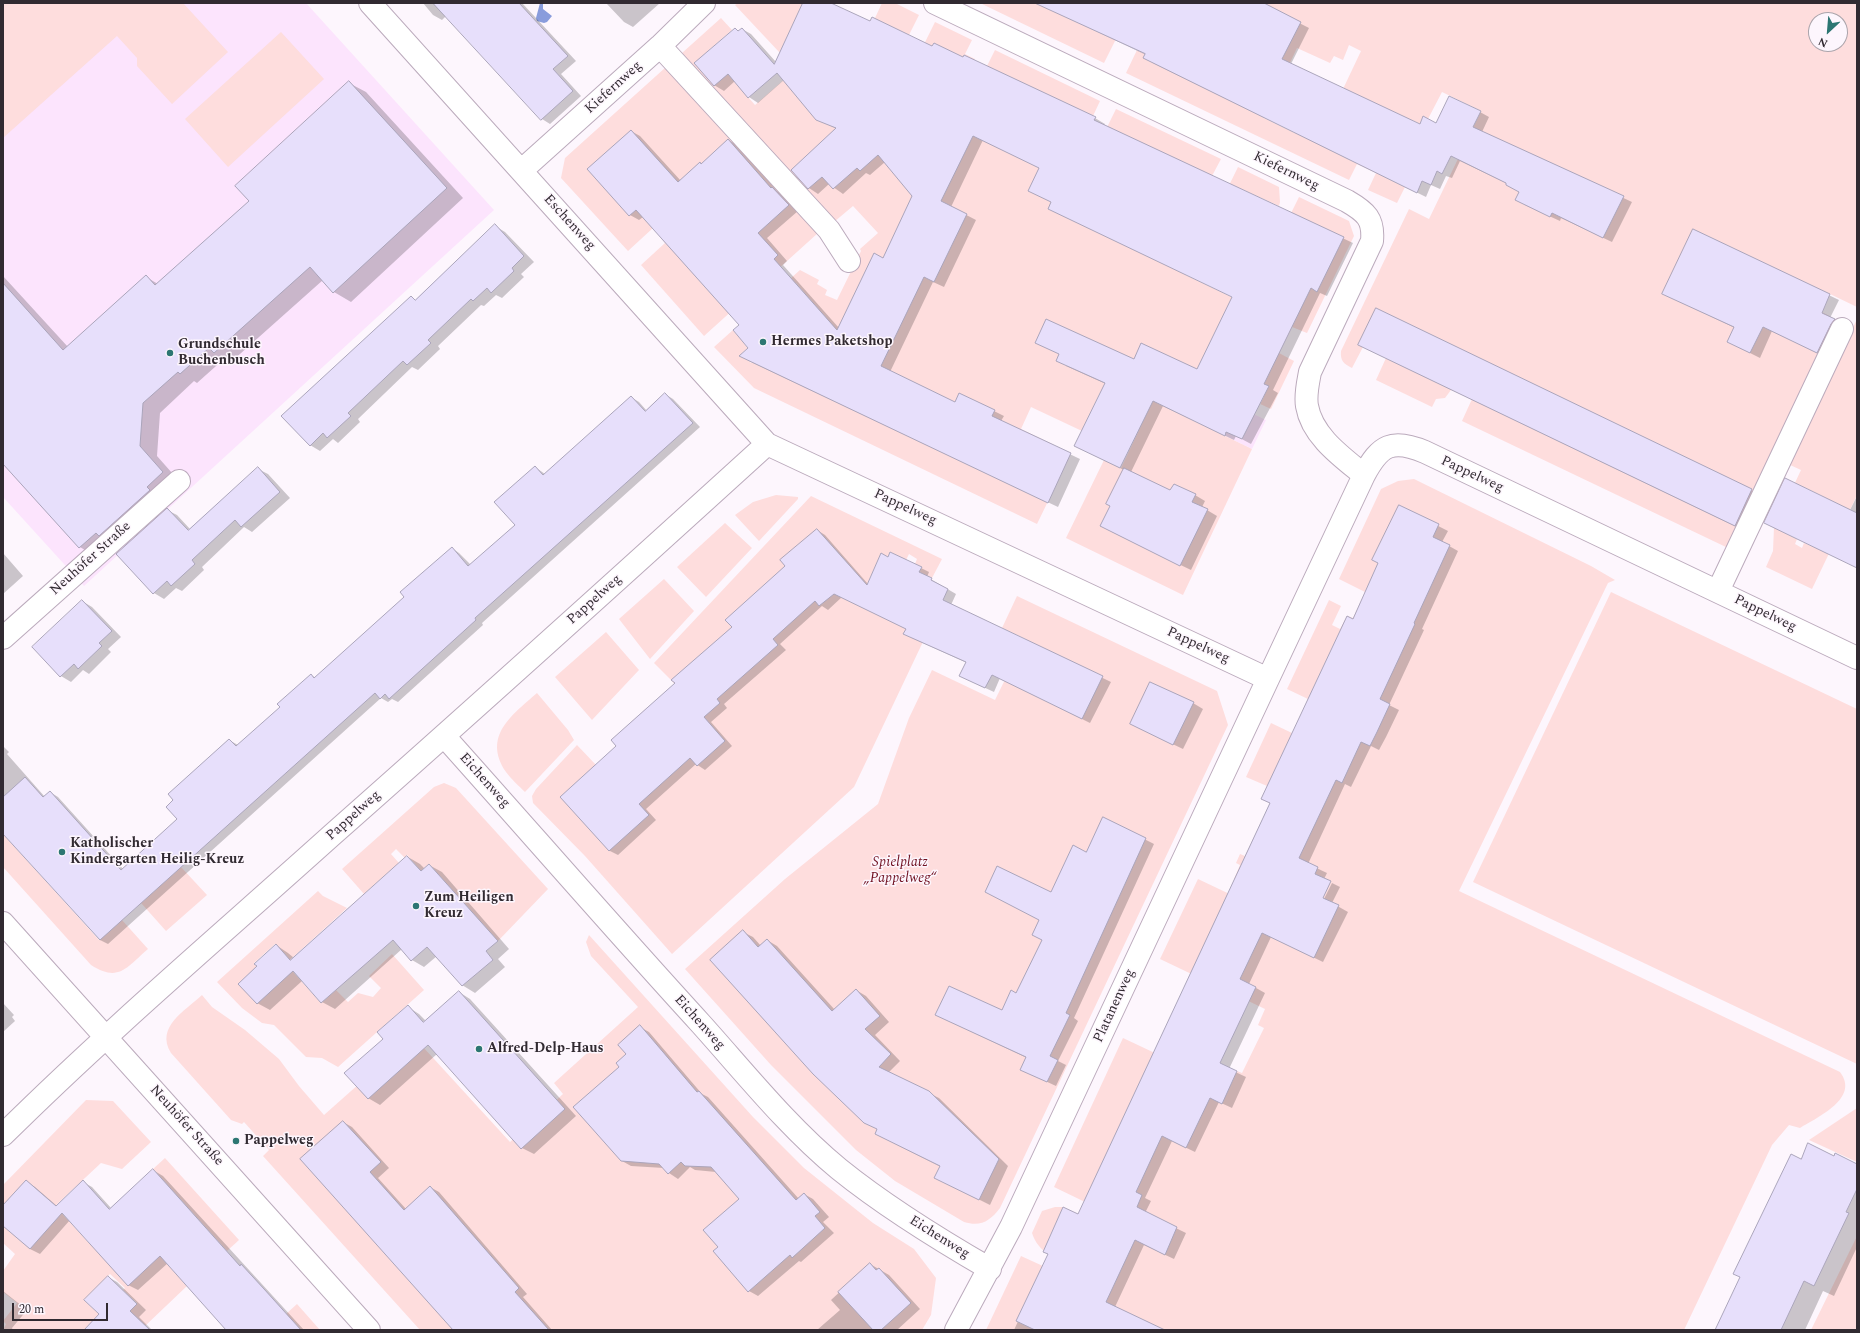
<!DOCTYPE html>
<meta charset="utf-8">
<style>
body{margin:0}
#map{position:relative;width:1860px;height:1333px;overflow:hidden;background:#fdf6fd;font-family:Spectral,serif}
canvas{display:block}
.frame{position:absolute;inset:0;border:4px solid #312a31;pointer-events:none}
.north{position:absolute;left:1808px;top:12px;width:40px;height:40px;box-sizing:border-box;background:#fdf6fd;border:1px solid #aba4ab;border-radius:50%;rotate:206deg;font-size:11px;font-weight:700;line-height:16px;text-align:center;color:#312a31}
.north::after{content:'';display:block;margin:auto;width:14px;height:18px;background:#2c7672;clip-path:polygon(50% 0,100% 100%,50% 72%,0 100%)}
.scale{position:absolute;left:12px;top:1303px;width:96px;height:18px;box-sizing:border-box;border:2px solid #312a31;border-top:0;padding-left:5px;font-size:12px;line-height:14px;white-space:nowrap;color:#312a31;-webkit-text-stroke:3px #fdf6fd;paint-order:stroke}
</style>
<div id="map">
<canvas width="1860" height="1333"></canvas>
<div class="frame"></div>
<div class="north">N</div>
<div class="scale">20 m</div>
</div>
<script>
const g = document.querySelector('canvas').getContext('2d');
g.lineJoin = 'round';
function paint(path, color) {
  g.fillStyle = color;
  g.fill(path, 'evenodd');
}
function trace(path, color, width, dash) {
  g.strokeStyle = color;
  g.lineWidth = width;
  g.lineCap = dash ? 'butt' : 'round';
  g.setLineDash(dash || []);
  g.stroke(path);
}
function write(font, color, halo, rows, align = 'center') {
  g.font = font + ' Spectral,serif';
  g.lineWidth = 3;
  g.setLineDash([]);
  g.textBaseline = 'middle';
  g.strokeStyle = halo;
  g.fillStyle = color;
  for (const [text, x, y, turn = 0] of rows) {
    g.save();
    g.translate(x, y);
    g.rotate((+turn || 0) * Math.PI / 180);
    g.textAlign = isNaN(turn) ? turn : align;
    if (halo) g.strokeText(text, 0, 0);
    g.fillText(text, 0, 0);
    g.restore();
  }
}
paint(new Path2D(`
 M3,3H306L494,210L84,586L3,497Z
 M1223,399L1266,420L1252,449L1188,418Z`), '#fce4fd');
paint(new Path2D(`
 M3,3H183L228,52L172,104L137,66V58L117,36L3,138Z
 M738,3H803L780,53L735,5Z
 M882,3H895L919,15L890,73L893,107L935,22L972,40L965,54L975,59L970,68L983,74L995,50L1100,101L1093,116L1078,186L1116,109L1221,159L1212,176L1216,212L1238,167L1279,187L1280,202L1279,206L1239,188L1213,242L1186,275L1246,304L1299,197L1349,221L1354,236L1307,333L1292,327L1279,353L1294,361L1271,409L1260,404L1264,397L1253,391L1188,418L1252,449L1183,595L1066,538L1104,460L1121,468L1146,415L1100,393L1082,431L1031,407L1021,429L1054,445L1052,450L1069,458L1037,524L754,388L714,347L733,330L748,348L742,353L751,363L757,358L817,327L826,318L796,283L781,287L800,270L819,280L817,284L827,290L825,295L837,300L861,251L860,249L878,233L853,206L834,222L682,53L721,18L732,30L708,51L755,105L795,70L853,55L872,17L875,18Z
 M980,3H1857V307L1830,294L1822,312L1837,320L1728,548L1462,421L1472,399L1451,390L1445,398L1436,399L1432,407L1376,380L1386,358L1363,347L1352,368C1344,364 1340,361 1341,351L1409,209L1429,219L1481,111L1442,92L1428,119L1423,117L1420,124L1412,120L1385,177L1405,187L1397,203L1368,190L1376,173L1357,164L1349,180L1126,73L1137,50L1116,39L1104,63ZM1816,20H1840V44H1816ZM1349,45L1361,51L1325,127L1295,133L1264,118L1297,48L1330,63L1334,56L1343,60Z
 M281,32L324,79L228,167L185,119Z
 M666,67L818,233L704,336L641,265L665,243L653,228L628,251L561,178L565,158Z
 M1857,319V495L1812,589L1766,567L1773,551L1774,527L1797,539L1795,544L1802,548L1804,543L1814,547L1834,506L1821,500L1822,496L1806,488L1803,492L1793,487L1801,470L1788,464Z
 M1414,479L1591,566L1615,580L1608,583L1459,891L1840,1072C1860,1098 1818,1117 1800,1128L1789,1125L1772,1145L1684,1330H986L1021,1256L1067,1277L1072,1265C1054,1256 1039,1254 1032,1233L1042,1211L1055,1207H1063L1108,1228L1114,1216L1054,1187L1123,1038L1229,1088L1237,1071L1242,1073L1264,1028L1258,1025L1265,1009L1160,959L1198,879L1261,909L1268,895L1234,879L1240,865L1236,863L1240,854L1245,856L1254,837L1267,843L1284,810L1261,799L1267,786L1246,777L1271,723L1292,733L1308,699L1287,689L1329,600L1341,606L1332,625L1340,629L1347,616L1353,618L1365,592L1339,579L1381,489L1398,481Z
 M776,495L798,497V499L759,541L735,515L753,502Z
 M811,496L942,559L932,578L919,572L922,567L915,564L917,559L909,554L906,560L890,552L888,557L881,554L858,605L930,627L854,787L672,954L585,856L533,803L532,796L536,789L577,745L597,766L650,784L611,740L650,705L680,739L700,713L671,680L654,663Z
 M725,523L752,548L706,597L677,567Z
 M664,579L694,611L650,659L619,619Z
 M1611,592L1857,709V1064L1473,882Z
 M1017,596L1217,691L1228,725L1000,1208C990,1221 981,1227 964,1222L895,1181L856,1150L771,1065L685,969L785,879L878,804L909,718L932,670L995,700L1025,639L1002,628Z
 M606,632L639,670L592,720L555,677Z
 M537,693L568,730L574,740L525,792C519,786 511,779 506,772C482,736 512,715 537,693Z
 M444,783L456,788L548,889L498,941L429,864L421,871L407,855L405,858L396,849L391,854L399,863L364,894L342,869L434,787Z
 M3,834L99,940L122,920L148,949C127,967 119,983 91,965L3,867Z
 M181,867L207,895L166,931L141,903Z
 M318,891L323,896L347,908L290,960L275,944L254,963L269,979L286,964L321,1003L336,990L348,1002L358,993L373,997L381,988L369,976L392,954L424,990L338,1067L322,1058L306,1057L274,1025L262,1023L242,1008L217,982Z
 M589,935L753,1117L804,1168L873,1223L914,1249L936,1278L931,1315L922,1330H420L263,1156L269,1150L244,1122L242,1124L231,1120L171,1053C155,1027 185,1011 202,995L212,1007L245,1030L279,1059L299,1086L324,1115L413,1036L510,1142L563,1094L554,1083L638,1007L591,956L586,942Z
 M86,1100L113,1101L151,1142L122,1169L101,1163L55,1206L89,1243L117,1218L154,1249L187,1286L145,1326L130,1311L137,1303L123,1290L125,1288L110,1274L84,1300L99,1314L98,1330H3L6,1324L3,1321L17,1303L3,1292V1271L15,1254L3,1243V1185Z
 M1857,1108V1162L1809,1140Z
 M165,1158L239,1240L227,1251L153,1169Z
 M1857,1236V1330H1811Z
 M297,1304L320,1330H301L286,1314Z`), '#fedddd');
paint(new Path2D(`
 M540,3H543V9L552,16L547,22L544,23L537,21L536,18Z`), '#899cdc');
paint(new Path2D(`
 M423,3H522L576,61L561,74L581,96L550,124L542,119L446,16L442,20L433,15Z
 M606,3H660L633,27L624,22Z
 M804,3H829L870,22L933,47L964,58L965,56L1095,118L1105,124L1104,126L1353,243L1327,296L1320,293L1273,390L1278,393L1251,444L1236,436L1234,440L1163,406L1131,472L1171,492L1195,495L1205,501L1202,507L1217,516L1191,570L1112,532L1111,506L1124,470L1085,451L1106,384L1066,366L1135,360L1197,370L1233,297L1052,202L1040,168L983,140L951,207L976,220L944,287L933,282L890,372L955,403L994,411L1004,416L1001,421L1080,459L1058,507L749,361V348L740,325L643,217L639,220L630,215L631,131L640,136L681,181L700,163L702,164L728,140L738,145L777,191L782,193L798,211L767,238L787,261L783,265L839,328L883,259L914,196L885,162L870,175L866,173L843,194L829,184L818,194L809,188L837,129L817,119L784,80L758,103L749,97L735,81L724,91L714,85L735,29L739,31L742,29L751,34L776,62Z
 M1037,3H1260L1309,28L1291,64L1420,125L1436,124L1480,112L1489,117L1482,132L1632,202L1612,242L1561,218L1560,221L1525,205L1520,192L1508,184L1460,161L1452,178L1446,176L1440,189L1431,185L1426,197L1153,63L1146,55Z
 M349,83L366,92L463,198L351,302L334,292L323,280L231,362L225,358L197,383L194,381L160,413L157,456L180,482L96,557L80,547L3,463V276L68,347L146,277L158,284L250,201Z
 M495,226L505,232L534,262L521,274L524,277L502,298L496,295L484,306L481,305L438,346L440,349L418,370L412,367L358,419L360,422L338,443L333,439L320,451L310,445L412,298L416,300Z
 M1694,230L1839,300L1830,318L1843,325L1826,357L1772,331L1760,358L1738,347L1735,328L1672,298Z
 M1376,309L1762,496L1745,531L1369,350Z
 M665,394L673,399L700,427L482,623L483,625L398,702L392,699L388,702L381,698L108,944L100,940L3,832V746L9,752L7,754L45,797L50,792L58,797L123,869L178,819L229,740L238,745L281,707L311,675L316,678L405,597L452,548L459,553L471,565L516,525L535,467L545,474L631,397L639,402L647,411Z
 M258,469L268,474L290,498L252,532L244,527L202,567L204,570L182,591L176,588L164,599L154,593L117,554L167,510L177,515L190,529Z
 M1857,496V568L1850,510Z
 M1399,506L1448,531L1442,542L1458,551L1422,629L1424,630L1389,705L1399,710L1386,737L1379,750L1371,746L1351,787L1345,784L1308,864L1327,873L1324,879L1320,902L1322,903L1332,883L1340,887L1332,903L1348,912L1323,962L1271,937L1249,984L1265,993L1229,1069L1246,1077L1232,1108L1219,1102L1195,1152L1172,1141L1145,1198L1151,1201L1145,1213L1186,1233L1174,1259L1144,1245L1115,1307L1163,1330H1014L1049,1254L1078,1215L1270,803L1379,564Z
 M817,530L825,535L868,584L888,558L921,568L929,572L927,577L956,594L951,605L1111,682L1090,723L1000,678L994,692L968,680L967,663L912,638L907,629L842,597L828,610L822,606L780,644L786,650L724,704L727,708L711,722L732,746L705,770L696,764L646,809L656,820L618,855L610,851L561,797L618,746L676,683L733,628Z
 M3,553L23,576L3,594Z
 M82,601L92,607L121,637L108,649L111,652L89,674L83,670L71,682L61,676Z
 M1193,703L1203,709L1183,749L1141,729Z
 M1103,818L1154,844L1074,1018L1078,1021L1058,1061L1066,1065L1056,1086L1030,1074L1027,1058L936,1015L1002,1012L1017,994L1043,940L1052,893L1087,853Z
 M408,857L420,864L425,869L429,865L442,872L509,949L498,959L505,967L475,993L462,985L437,956L424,967L412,960L402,949L335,1009L322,1002L302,981L270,1010L257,1003L258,966L276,945L288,953L294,958Z
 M743,932L753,937L761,946L767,940L777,946L835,1010L856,990L866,996L889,1022L875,1035L900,1061L888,1073L939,1098L1008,1166L990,1205L936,1178L941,1167L876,1134L878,1129Z
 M459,992L470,999L576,1116L534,1154L522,1148L437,1054L380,1105L368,1098L408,1007L419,1014L426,1021Z
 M3,1003L14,1015L12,1017L15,1021L3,1032Z
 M640,1027L649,1032L702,1094L708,1097L799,1199L804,1194L813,1199L829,1217L823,1222L834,1233L801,1262L799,1261L758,1296L749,1291L719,1247L740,1199L716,1172L695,1170L690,1167L678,1179L669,1173L664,1168L631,1166L622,1161L620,1067Z
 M343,1122L352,1127L389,1168L378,1178L406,1209L430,1187L439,1192L527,1294L523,1297L552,1330H454L302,1159Z
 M1834,1157L1857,1165V1247L1834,1296L1823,1291L1805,1330H1716L1801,1160Z
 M153,1170L163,1176L304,1330H230L168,1263L138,1290L128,1285L70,1220L40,1254L30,1249L3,1224V1207L26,1181L35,1187L57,1206L83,1182L92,1187L111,1208Z
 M870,1264L889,1275L920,1309L897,1330H817L840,1310L831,1300Z
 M108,1277L117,1282L146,1310L139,1317L152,1330H100L104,1314Z
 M3,1291L27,1310L12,1328L13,1330H3Z`), '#0003');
const building = new Path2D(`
 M433,3H519L568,56L553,69L573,91L541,120Z
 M803,3H831L870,21L872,17L932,46L934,43L963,57L964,55L1096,117L1094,120L1344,237L1317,292L1311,288L1264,384L1269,386L1242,439L1226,432L1225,436L1153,401L1120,468L1074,446L1105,383L1056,361L1059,354L1035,343L1046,319L1134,359L1141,343L1197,369L1232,297L1048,209L1051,202L1028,191L1039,168L973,136L941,201L967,214L934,282L924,277L881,366L955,402L959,393L995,410L992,416L1071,453L1048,503L739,356L748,348L733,330L739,325L636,210L629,216L587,169L631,130L678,182L700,162L701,164L728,139L771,188L772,187L789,205L758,233L778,255L774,259L837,330L874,253L883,258L912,196L878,155L860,171L857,168L833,189L822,177L808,189L791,170L836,128L816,120L777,73L748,98L728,74L714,86L694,63L735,28L738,31L742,28L774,64Z
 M1035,3H1264L1301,22L1282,59L1420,124L1423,116L1436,123L1449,96L1481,111L1473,127L1624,196L1603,238L1552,213L1550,217L1515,200L1519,192L1506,185V183L1451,156L1442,174L1437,171L1431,185L1422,181L1417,193L1143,58L1145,54Z
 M349,81L447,188L333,293L310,267L214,353L209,348L180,374L178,372L143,403L140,446L163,472L147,487L150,490L99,536L96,533L79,548L3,464V283L63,350L146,275L155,285L249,201L235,186Z
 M495,224L524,256L512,268L514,271L491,293L487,288L473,301L471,299L428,340L431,343L407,365L403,361L348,413L351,416L327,438L323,433L310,446L281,416L411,296L415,300Z
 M1693,229L1830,294L1822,313L1835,319L1831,324L1817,353L1763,327L1750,353L1727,342L1734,327L1662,294Z
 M1376,308L1752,489L1735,526L1358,345Z
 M665,393L693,423L475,618L476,620L389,699L385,694L380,699L375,693L100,940L3,834V797L25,777L43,797L50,791L121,870L177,819L166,807L173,800L168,794L229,739L236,746L280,707L277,704L311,674L314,678L404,597L400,592L452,547L468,566L515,525L494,502L535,466L543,475L631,396L645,411Z
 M258,467L280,492L241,527L235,520L192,560L195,564L171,586L167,581L153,594L116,554L167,508L188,530Z
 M1124,468L1170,490L1174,484L1196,494L1192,502L1208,509L1180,566L1100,526L1110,506L1106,504Z
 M1785,478L1857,513V568L1764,523Z
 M1399,505L1439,524L1433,537L1450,545L1414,623L1415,624L1380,699L1390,704L1377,732L1370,746L1361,742L1342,783L1336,780L1299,858L1318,867L1315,874L1331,881L1323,898L1339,905L1314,958L1262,933L1240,979L1256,987L1220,1063L1237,1071L1222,1104L1210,1098L1186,1148L1162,1136L1136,1192L1142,1195L1137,1207L1177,1227L1165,1255L1135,1240L1106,1302L1165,1330H1035L1016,1321L1048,1254L1043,1252L1063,1207L1078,1214L1270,803L1261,799L1347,616L1353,619L1378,563L1372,560Z
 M817,529L867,585L881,553L888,557L890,552L922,567L919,572L932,578L931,580L948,589L943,600L1103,676L1082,719L992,675L985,688L959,676L966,662L903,634L906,629L834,594L819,606L815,601L773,639L778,645L717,699L720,703L704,717L725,741L697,766L690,758L639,804L649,815L609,851L560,797L616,746L611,740L675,683L671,680L732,627L725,620L785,566L780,560Z
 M82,600L112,631L99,643L102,646L78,669L74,664L60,677L32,647Z
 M1150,682L1194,702L1173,745L1130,724Z
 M1103,817L1146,838L1066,1013L1070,1015L1050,1056L1058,1060L1047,1082L1020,1070L1026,1057L935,1015L949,986L1002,1010L1011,990L1016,993L1042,940L1032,935L1039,920L985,892L997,866L1051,892L1073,845L1086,852Z
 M407,856L421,871L429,864L498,941L486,951L493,960L462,986L427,947L411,961L393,940L321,1003L293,971L257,1004L238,984L257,966L254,964L276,944L290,960Z
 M743,930L758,947L767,939L832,1011L856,989L880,1016L865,1029L891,1054L879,1067L929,1091L999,1159L979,1200L934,1178L940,1166L875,1134L877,1129L864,1123L813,1074L710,960Z
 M459,991L565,1109L521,1149L428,1045L368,1099L344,1073L383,1039L377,1032L408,1005L423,1022Z
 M640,1025L697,1092L699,1091L796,1200L804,1193L820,1212L815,1216L825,1228L792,1258L790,1255L748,1292L713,1251L718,1247L703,1230L739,1199L711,1167L685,1166L681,1162L668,1174L659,1164L621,1161L573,1107L619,1067L616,1063L626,1054L618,1045Z
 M343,1121L381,1162L370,1172L404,1210L430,1186L519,1288L515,1292L549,1330H453L300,1159Z
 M1808,1143L1834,1156L1835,1153L1857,1164V1189L1846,1212L1849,1213L1814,1286L1804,1281L1781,1330H1715L1740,1277L1733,1274L1791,1154L1801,1159Z
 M153,1169L240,1266L241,1264L264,1289L301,1330H226L160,1256L128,1286L62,1213L30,1249L3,1226V1205L26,1180L56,1206L83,1180L109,1209Z
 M870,1263L876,1270L879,1268L911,1303L881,1330H873L838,1292Z
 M108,1276L137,1304L130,1311L150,1330H84L99,1314L84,1300Z`);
paint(building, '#e7dffb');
trace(building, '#aba5bb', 1);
const minor = new Path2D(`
 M370,3L767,444
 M935,3L1347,201C1366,212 1374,219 1372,241L1310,372C1308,383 1305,395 1307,406C1312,436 1342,457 1364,475
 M660,46L829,230L849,261
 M522,170L660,46L704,3
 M1718,591L1842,329
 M3,638L179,481
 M444,736C530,832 614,929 701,1024C745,1073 788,1127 839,1169C886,1207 938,1239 990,1269
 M3,923L369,1330
 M3,1135C108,1031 222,934 332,835C478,706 623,575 767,444L1268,679L1364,475C1380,445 1392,438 1425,452L1857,658
 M956,1330L1011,1227L1268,679`);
trace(minor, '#bbaabc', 24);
trace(minor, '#fff', 22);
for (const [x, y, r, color] of [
 [763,342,4,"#2c7672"],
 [170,353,4,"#2c7672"],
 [62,852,4,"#2c7672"],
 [416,906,4,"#2c7672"],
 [479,1049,4,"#2c7672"],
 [236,1141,4,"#2c7672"]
]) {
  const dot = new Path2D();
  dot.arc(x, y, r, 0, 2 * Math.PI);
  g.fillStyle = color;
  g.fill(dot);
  trace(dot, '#fdf6fd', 1.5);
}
write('14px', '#312a31', '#fdf6fd', [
 ["Kiefernweg",614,88,-42],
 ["Kiefernweg",1286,172,26],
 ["Eschenweg",569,223,48],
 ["Pappelweg",1472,475,25],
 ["Pappelweg",905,508,25],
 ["Neuhöfer Straße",91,559,-42],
 ["Pappelweg",595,600,-42],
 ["Pappelweg",1765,614,26],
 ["Pappelweg",1198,646,25],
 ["Eichenweg",484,781,48],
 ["Pappelweg",354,816,-42],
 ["Platanenweg",1115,1006,-65],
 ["Eichenweg",699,1023,48],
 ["Neuhöfer Straße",186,1126,48],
 ["Eichenweg",939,1238,32]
]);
write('bold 14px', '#312a31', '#fdf6fd', [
 ["Hermes Paketshop",771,342],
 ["Grundschule",178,345],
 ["Buchenbusch",178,361],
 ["Katholischer",70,844],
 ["Kindergarten Heilig-Kreuz",70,860],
 ["Zum Heiligen",424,898],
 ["Kreuz",424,914],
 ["Alfred-Delp-Haus",487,1049],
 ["Pappelweg",244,1141]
], 'left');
write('italic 14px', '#701121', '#fdf6fd', [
 ["Spielplatz",900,863],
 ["„Pappelweg“",900,879]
]);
</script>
